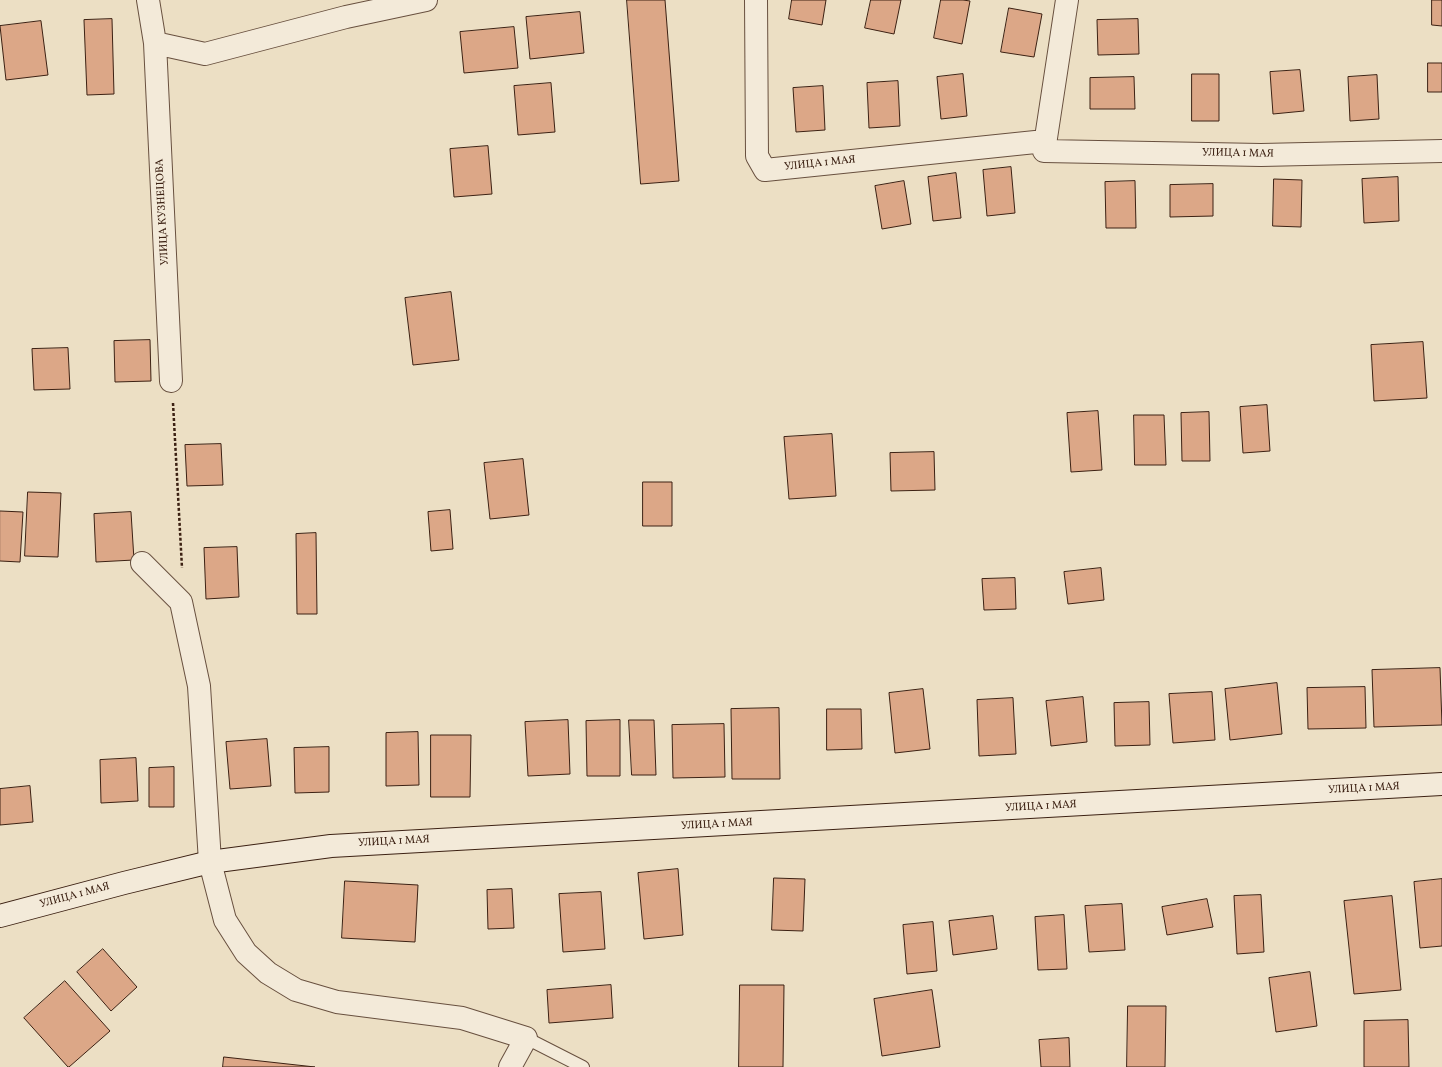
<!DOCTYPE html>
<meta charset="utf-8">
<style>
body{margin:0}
canvas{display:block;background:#ecdfc4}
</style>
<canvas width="1442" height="1067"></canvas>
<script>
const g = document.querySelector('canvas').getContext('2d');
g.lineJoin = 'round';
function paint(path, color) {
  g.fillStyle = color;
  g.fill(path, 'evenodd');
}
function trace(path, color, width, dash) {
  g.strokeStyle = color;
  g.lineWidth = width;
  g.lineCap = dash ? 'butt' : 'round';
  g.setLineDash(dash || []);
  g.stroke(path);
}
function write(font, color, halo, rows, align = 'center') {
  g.font = font + ' Vollkorn,serif';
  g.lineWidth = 3;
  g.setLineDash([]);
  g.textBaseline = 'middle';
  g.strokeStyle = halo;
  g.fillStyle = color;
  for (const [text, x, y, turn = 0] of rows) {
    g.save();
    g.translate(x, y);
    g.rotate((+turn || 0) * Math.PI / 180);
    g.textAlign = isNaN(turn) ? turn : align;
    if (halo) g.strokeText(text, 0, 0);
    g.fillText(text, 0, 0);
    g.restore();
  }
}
const building = new Path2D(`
 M627,0H665L679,181L641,184Z
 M792,0H826L822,25L789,19Z
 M871,0H901L894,34L865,28Z
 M941,0H963L970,1L962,44L934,38Z
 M1432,0H1442V26L1432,25Z
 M1009,8L1042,14L1034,57L1001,52Z
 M580,12L584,53L530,59L526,17Z
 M112,19L114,94L87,95L84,20Z
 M1138,19L1139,54L1098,55L1097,20Z
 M41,21L48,75L6,80L0,26Z
 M514,27L518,68L464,73L460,32Z
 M1428,63H1442V92H1428Z
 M1300,70L1304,111L1273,114L1270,72Z
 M963,74L967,116L941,119L937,77Z
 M1192,74H1219V121H1192Z
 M1377,75L1379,119L1350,121L1348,77Z
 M1134,77L1135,109H1090V78Z
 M898,81L900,126L869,128L867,83Z
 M551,83L555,132L518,135L514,86Z
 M823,86L825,130L796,132L793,88Z
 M488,146L492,194L454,197L450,149Z
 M1011,167L1015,213L987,216L983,170Z
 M956,173L961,218L933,221L928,177Z
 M1398,177L1399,221L1364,223L1362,179Z
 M1274,179L1302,180L1301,227L1273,226Z
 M904,181L911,224L882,229L875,186Z
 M1135,181L1136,228H1106L1105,182Z
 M1213,184V216L1170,217V185Z
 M451,292L459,360L413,365L405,298Z
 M150,340L151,381L115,382L114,341Z
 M1423,342L1427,398L1374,401L1371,345Z
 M68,348L70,389L34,390L32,349Z
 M1267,405L1270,451L1243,453L1240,407Z
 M1098,411L1102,470L1071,472L1067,413Z
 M1209,412L1210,461H1182L1181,413Z
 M1134,415H1164L1166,465H1135Z
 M832,434L836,496L789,499L784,437Z
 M221,444L223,485L187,486L185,445Z
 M934,452L935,490L891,491L890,453Z
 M523,459L529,515L490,519L484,463Z
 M643,482H672V526H643Z
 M28,492L61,493L58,557L25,556Z
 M450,510L453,549L431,551L428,512Z
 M0,511L23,512L20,562L0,561Z
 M131,512L134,560L96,562L94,514Z
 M316,533L317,614H297L296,534Z
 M237,547L239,597L206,599L204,548Z
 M1101,568L1104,600L1068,604L1064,572Z
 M1015,578L1016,609L984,610L982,579Z
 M1440,668L1442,725L1374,727L1372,670Z
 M1277,683L1282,734L1230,740L1225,689Z
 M1365,687L1366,728L1308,729L1307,688Z
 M923,689L930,749L895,753L889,693Z
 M1212,692L1215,740L1173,743L1169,694Z
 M1083,697L1087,742L1051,746L1046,701Z
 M1013,698L1016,754L979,756L977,700Z
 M1149,702L1150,745L1115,746L1114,703Z
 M779,708L780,779H732L731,709Z
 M827,709H861L862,749L827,750Z
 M568,720L570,774L528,776L525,722Z
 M620,720V776H587L586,721Z
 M629,720H654L656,775H632Z
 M724,724L725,777L673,778L672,725Z
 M418,732L419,785L386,786V733Z
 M431,735H471L470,797H431Z
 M267,739L271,786L230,789L226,742Z
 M329,747V792L295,793L294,748Z
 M136,758L138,801L101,803L100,760Z
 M174,767V807H149V768Z
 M30,786L33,822L0,825V789Z
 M678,869L683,935L644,939L638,873Z
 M774,878L805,879L803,931L772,930Z
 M1442,879V946L1420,948L1414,882Z
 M345,881L418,885L415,942L342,938Z
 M512,889L514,928L488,929L487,890Z
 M601,892L605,949L563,952L559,894Z
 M1261,895L1264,952L1237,954L1234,896Z
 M1392,896L1401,990L1354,994L1344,901Z
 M1207,899L1213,927L1167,935L1162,907Z
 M1122,904L1125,950L1089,952L1085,906Z
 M1064,915L1067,969L1038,970L1035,917Z
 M993,916L997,949L953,955L949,921Z
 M933,922L937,971L907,974L903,925Z
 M103,949L137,987L111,1011L77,972Z
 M1310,972L1317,1026L1276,1032L1269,978Z
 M65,981L110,1031L69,1067H68L24,1018Z
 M611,985L613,1018L549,1023L547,990Z
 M740,985H784L783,1067H739Z
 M932,990L940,1047L882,1056L874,999Z
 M1128,1006H1166L1165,1067H1127Z
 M1408,1020L1409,1067H1364V1021Z
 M1069,1038L1070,1067H1041L1039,1040Z
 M224,1057L315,1067H223Z`);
paint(building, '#dca787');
trace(building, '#3c2113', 1);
const lane = new Path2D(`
 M526,1038L583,1067`);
const street = new Path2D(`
 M148,0L155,43L205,54L346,17L426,0
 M756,0L757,156L765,170L1045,141
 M1067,0L1044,151L1261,155L1442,151
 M155,43L171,381
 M142,563L181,602L199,686L210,862L225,920L246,953L268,973L296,990L337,1002L462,1018L526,1038L510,1067`);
const secondary = new Path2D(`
 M0,916L124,883L210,862L331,846L1442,784`);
trace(lane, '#68503f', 14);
trace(street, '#68503f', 24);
trace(secondary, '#3c2113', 24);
trace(new Path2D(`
 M173,403L182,568`), '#3c2113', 2.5, [3, 2]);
trace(lane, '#f3ead9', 12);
trace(street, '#f3ead9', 22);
trace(secondary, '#f3ead9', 22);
write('11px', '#3c2113', '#f3ead9', [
 ["УЛИЦА 1 МАЯ",1238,154,1],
 ["УЛИЦА 1 МАЯ",820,164,-6],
 ["УЛИЦА КУЗНЕЦОВА",163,212,-93],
 ["УЛИЦА 1 МАЯ",1364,789,-3],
 ["УЛИЦА 1 МАЯ",1041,807,-3],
 ["УЛИЦА 1 МАЯ",717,825,-3],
 ["УЛИЦА 1 МАЯ",394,842,-3],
 ["УЛИЦА 1 МАЯ",75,896,-15]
]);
</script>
